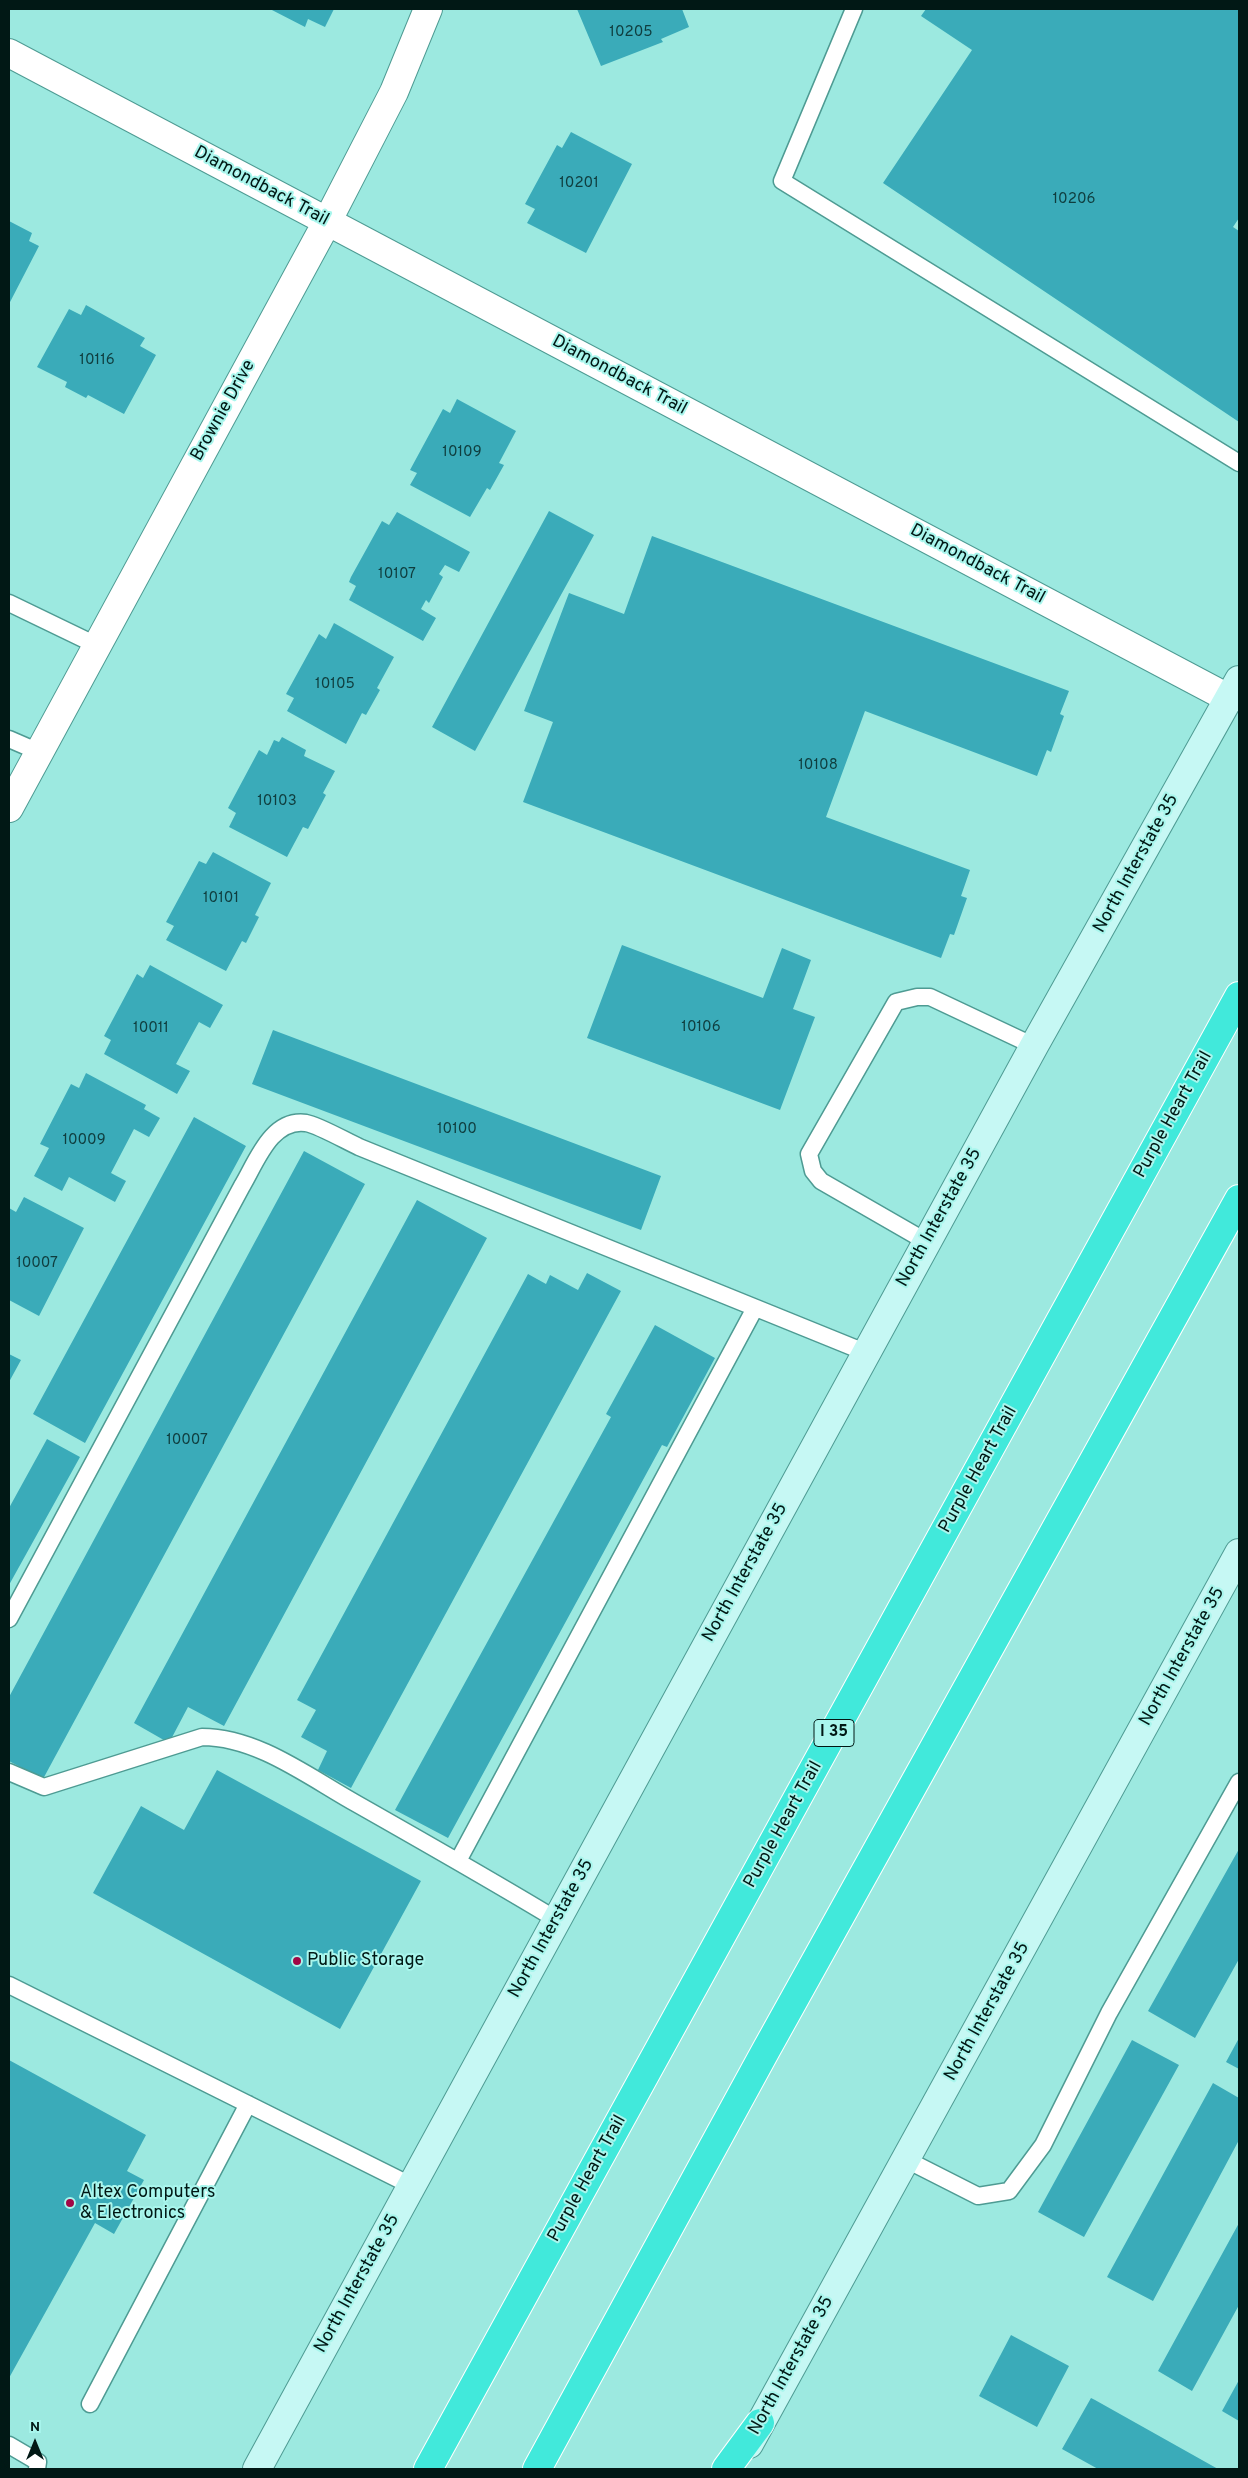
<!DOCTYPE html>
<style>
body{margin:0}
#map{position:relative;width:1248px;height:2478px;overflow:hidden;background:#9ce9e0;font-family:Overpass,sans-serif}
canvas{display:block}
.frame{position:absolute;inset:0;border:10px solid #011815;pointer-events:none}
.north{position:absolute;left:10px;top:2418px;width:50px;height:50px;-webkit-text-stroke:4px #a9f6ed;paint-order:stroke;rotate:0deg;font-size:14px;font-weight:700;line-height:20px;text-align:center;color:#011815}
.north::after{content:'';display:block;margin:auto;width:18px;height:22px;background:#011815;clip-path:polygon(50% 0,100% 100%,50% 72%,0 100%)}
</style>
<div id="map">
<canvas width="1248" height="2478"></canvas>
<div class="frame"></div>
<div class="north">N</div>
</div>
<script>
const g = document.querySelector('canvas').getContext('2d');
g.lineJoin = 'round';
function paint(path, color) {
  g.fillStyle = color;
  g.fill(path, 'evenodd');
}
function trace(path, color, width, dash) {
  g.strokeStyle = color;
  g.lineWidth = width;
  g.lineCap = dash ? 'butt' : 'round';
  g.setLineDash(dash || []);
  g.stroke(path);
}
function write(font, color, halo, rows, align = 'center') {
  g.font = font + ' Overpass,sans-serif';
  g.lineWidth = 4;
  g.setLineDash([]);
  g.textBaseline = 'middle';
  g.strokeStyle = halo;
  g.fillStyle = color;
  for (const [text, x, y, turn = 0] of rows) {
    g.save();
    g.translate(x, y);
    g.rotate((+turn || 0) * Math.PI / 180);
    g.textAlign = isNaN(turn) ? turn : align;
    if (halo) g.strokeText(text, 0, 0);
    g.fillText(text, 0, 0);
    g.restore();
  }
}
paint(new Path2D(`
 M270,9H334L325,27L308,19L305,27Z
 M577,9H682L689,27L661,39L663,42L601,66Z
 M926,9H1239V218L1233,227L1239,231V422L883,183L972,50L921,16Z
 M571,132L632,164L586,253L527,223L535,209L525,204L557,145L562,148Z
 M9,221L32,233L29,241L39,246L9,304Z
 M86,305L145,338L140,346L156,355L124,414L88,395L86,398L65,387L67,382L37,367L69,309L81,315Z
 M457,399L516,431L499,463L504,465L490,490L487,488L470,517L410,485L417,473L410,470L443,409L450,413Z
 M549,511L594,535L475,751L432,727Z
 M397,512L470,552L459,572L445,565L439,574L443,577L429,603L426,600L421,609L436,618L423,641L349,600L356,586L349,582L351,577L382,521L389,525Z
 M652,536L1069,691L1060,714L1064,716L1051,752L1047,750L1037,776L865,711L826,817L970,870L961,896L967,898L954,935L950,934L941,958L523,802L553,722L524,711L569,593L624,614Z
 M334,623L394,657L377,688L380,690L366,715L362,713L346,744L287,711L294,698L286,694L319,634L326,639Z
 M282,737L306,750L304,756L335,771L323,793L326,795L308,829L303,827L287,857L229,827L236,813L228,808L259,750L267,755L274,740L279,742Z
 M213,852L271,883L255,915L259,917L246,943L242,941L226,971L166,940L174,926L166,922L199,861L206,864Z
 M622,945L763,998L782,948L811,960L793,1009L815,1017L780,1110L587,1038Z
 M150,965L223,1005L210,1028L199,1022L176,1064L190,1071L177,1094L104,1054L111,1040L104,1036L137,974L143,978Z
 M273,1030L661,1176L641,1230L252,1084Z
 M86,1073L146,1105L144,1109L160,1118L149,1137L134,1129L111,1173L126,1181L115,1202L69,1177L62,1191L34,1176L49,1148L40,1144L71,1084L79,1088Z
 M194,1117L246,1146L85,1443L33,1414Z
 M304,1151L365,1184L43,1779L9,1761V1697Z
 M24,1197L84,1228L39,1316L9,1300V1208L16,1212Z
 M417,1200L487,1238L224,1726L188,1707L169,1743L134,1723Z
 M587,1273L621,1291L351,1788L318,1770L327,1751L301,1737L316,1710L297,1700L528,1274L546,1284L550,1275L578,1290Z
 M655,1325L715,1358L667,1447L662,1445L448,1838L395,1810L611,1417L606,1414Z
 M9,1354L21,1360L9,1382Z
 M47,1439L80,1457L9,1585V1508Z
 M217,1770L421,1881L340,2029L93,1893L141,1806L184,1830Z
 M1239,1849V1959L1195,2038L1148,2011Z
 M1239,2038V2069L1226,2062Z
 M1132,2040L1179,2065L1084,2237L1038,2212Z
 M9,2060L146,2135L127,2171L144,2180L114,2234L95,2223L9,2378Z
 M1213,2083L1239,2098V2140L1153,2301L1107,2277Z
 M1239,2223V2305L1192,2391L1158,2371Z
 M1011,2335L1069,2366L1037,2427L979,2396Z
 M1239,2380V2421L1222,2411Z
 M1091,2398L1095,2400L1218,2469H1098L1062,2449Z`), '#3aabb9');
const lane = new Path2D(`
 M854,9L782,181L1239,463
 M9,603L96,645
 M9,739L39,752
 M927,1242L821,1181L813,1171L809,1154L896,1002L917,997H930L1034,1046
 M9,1619L242,1186C256,1163 271,1118 306,1123C318,1125 346,1141 359,1147L867,1353
 M9,1772L44,1787L202,1737C258,1737 310,1778 357,1804C424,1842 491,1880 557,1920
 M458,1861L755,1308
 M9,1985L412,2186
 M907,2160L978,2196L1009,2191L1043,2145L1109,2013L1239,1782
 M90,2404L248,2104
 M9,2445L38,2462L37,2469`);
const street = new Path2D(`
 M9,53L1230,699
 M9,808L327,222L394,92L428,9`);
const secondary = new Path2D(`
 M749,2444L1239,1553
 M257,2469L1034,1046L1239,680`);
const highway = new Path2D(`
 M428,2469L1239,996
 M537,2469L766,2050L1239,1199
 M726,2469L760,2423`);
trace(lane, '#4e9b93', 19);
trace(street, '#4e9b93', 30);
trace(secondary, '#4e9b93', 30);
trace(highway, '#fff', 30);
trace(lane, '#fff', 16);
trace(street, '#fff', 28);
trace(secondary, '#c6f8f4', 28);
trace(highway, '#41e9db', 28);
for (const [x, y, r, color] of [
 [297,1961,5,"#a10746"],
 [70,2203,5,"#a10746"]
]) {
  const dot = new Path2D();
  dot.arc(x, y, r, 0, 2 * Math.PI);
  g.fillStyle = color;
  g.fill(dot);
  trace(dot, '#a9f6ed', 2);
}
write('15px', '#0f3d3e', null, [
 ["10205",631,33],
 ["10201",579,184],
 ["10206",1074,200],
 ["10116",97,361],
 ["10109",462,453],
 ["10107",397,575],
 ["10105",335,685],
 ["10108",818,766],
 ["10103",277,802],
 ["10101",221,899],
 ["10106",701,1028],
 ["10011",151,1029],
 ["10100",457,1130],
 ["10009",84,1141],
 ["10007",37,1264],
 ["10007",187,1441]
]);
for (const [x, y, w] of [
 [834,1733,40]
]) {
  const box = new Path2D();
  box.roundRect(x - w / 2, y - 13.5, w, 27, 4);
  g.fillStyle = '#a9f6ed';
  g.fill(box);
  trace(box, '#011815', 1);
}
write('bold 16px', '#011815', null, [
 ["I 35",834,1733]
]);
write('18px', '#011815', '#a9f6ed', [
 ["Diamondback Trail",261,187,28],
 ["Diamondback Trail",619,376,28],
 ["Brownie Drive",224,411,-61],
 ["Diamondback Trail",977,565,28],
 ["North Interstate 35",1137,864,-61],
 ["Purple Heart Trail",1174,1115,-61],
 ["North Interstate 35",940,1218,-61],
 ["Purple Heart Trail",979,1470,-61],
 ["North Interstate 35",746,1573,-61],
 ["North Interstate 35",1183,1657,-61],
 ["Purple Heart Trail",784,1825,-61],
 ["North Interstate 35",552,1929,-61],
 ["North Interstate 35",988,2012,-61],
 ["Purple Heart Trail",588,2179,-61],
 ["North Interstate 35",358,2284,-61],
 ["North Interstate 35",792,2366,-61]
]);
write('18px', '#011815', '#a9f6ed', [
 ["Public Storage",307,1961],
 ["Altex Computers",80,2193],
 ["& Electronics",80,2214]
], 'left');
</script>
